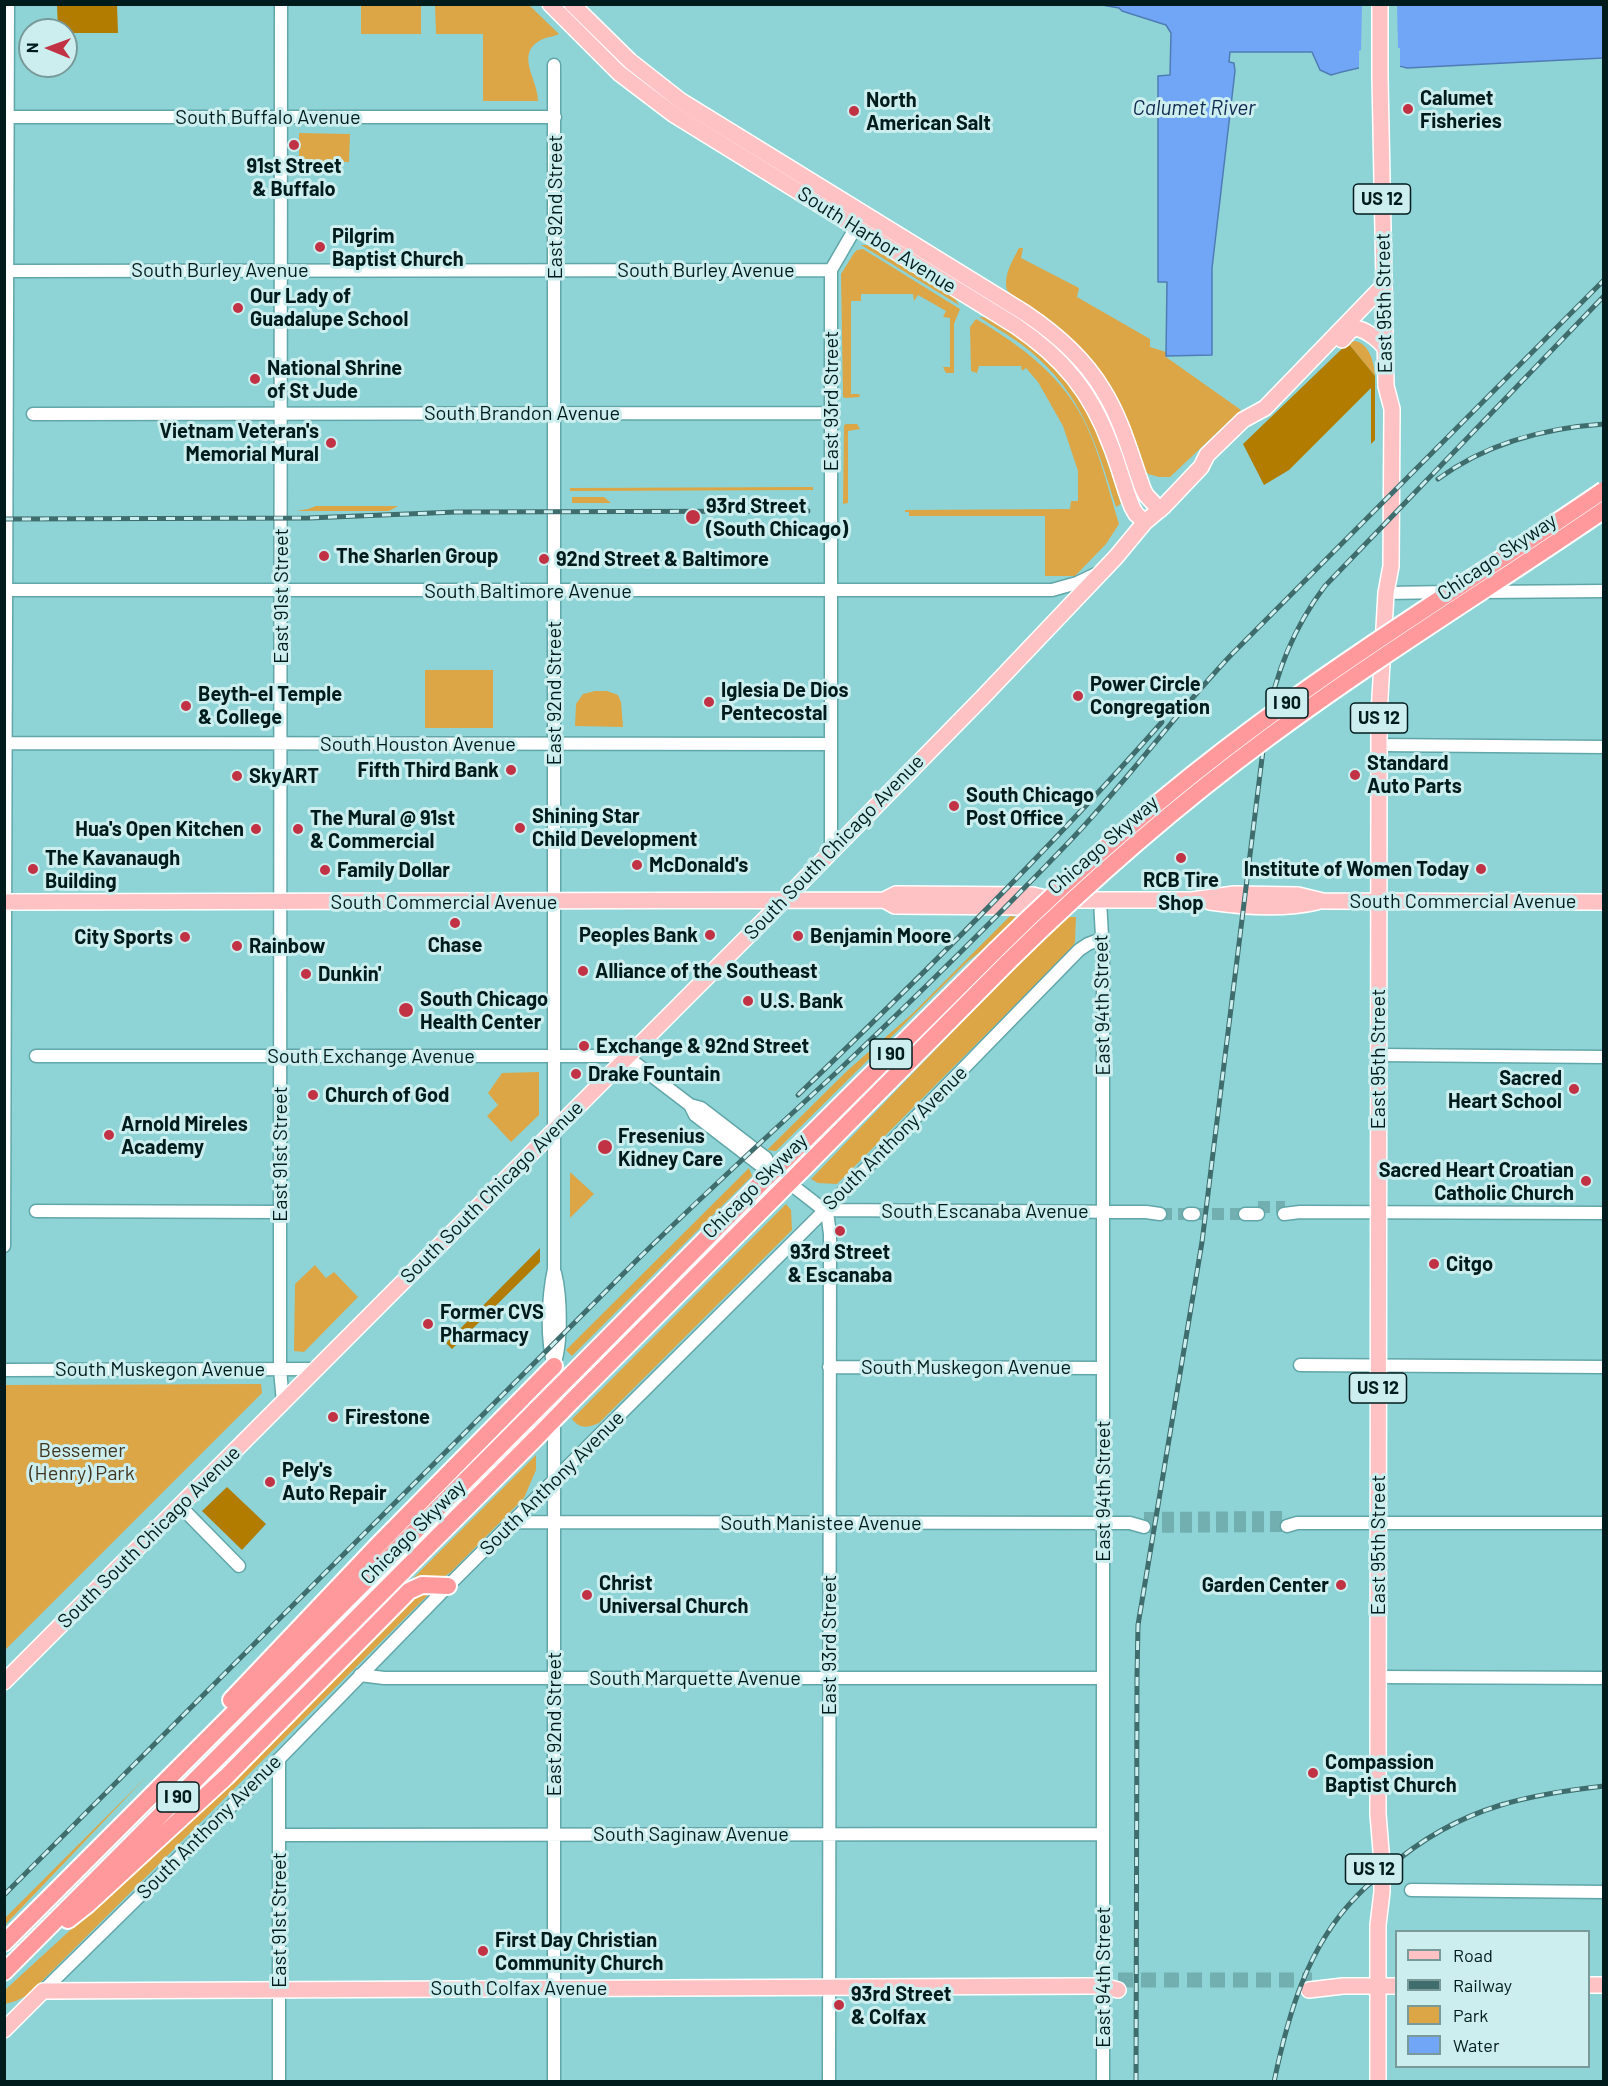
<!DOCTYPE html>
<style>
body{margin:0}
#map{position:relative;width:1608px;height:2086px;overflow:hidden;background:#8ed4d6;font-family:Barlow,sans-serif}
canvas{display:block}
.frame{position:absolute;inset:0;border:6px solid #001b1c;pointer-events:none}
.legend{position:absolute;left:1395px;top:1930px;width:195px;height:138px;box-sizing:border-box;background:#cee;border:2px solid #7a9a9a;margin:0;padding:8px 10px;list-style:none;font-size:18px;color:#001b1c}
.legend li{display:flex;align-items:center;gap:12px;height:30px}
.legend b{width:30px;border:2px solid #7a9a9a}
.north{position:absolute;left:18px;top:18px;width:60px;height:60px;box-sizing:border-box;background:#cee;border:2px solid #7a9a9a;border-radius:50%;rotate:271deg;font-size:16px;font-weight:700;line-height:24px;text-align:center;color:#001b1c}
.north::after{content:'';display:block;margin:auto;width:21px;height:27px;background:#c23245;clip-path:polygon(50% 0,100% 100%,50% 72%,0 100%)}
</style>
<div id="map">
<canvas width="1608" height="2086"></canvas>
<div class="frame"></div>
<ul class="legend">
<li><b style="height:8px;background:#ffc2c4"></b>Road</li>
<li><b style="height:8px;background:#3f6d6e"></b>Railway</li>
<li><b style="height:16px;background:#dca646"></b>Park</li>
<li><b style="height:16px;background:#71a6f6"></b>Water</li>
</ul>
<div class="north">N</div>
</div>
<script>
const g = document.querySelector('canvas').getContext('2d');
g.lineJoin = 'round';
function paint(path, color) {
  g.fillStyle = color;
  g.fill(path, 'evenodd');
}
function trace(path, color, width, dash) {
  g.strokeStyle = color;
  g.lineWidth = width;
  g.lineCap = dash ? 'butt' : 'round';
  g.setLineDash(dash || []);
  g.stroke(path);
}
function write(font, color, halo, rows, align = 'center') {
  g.font = font + ' Barlow,sans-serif';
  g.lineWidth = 6;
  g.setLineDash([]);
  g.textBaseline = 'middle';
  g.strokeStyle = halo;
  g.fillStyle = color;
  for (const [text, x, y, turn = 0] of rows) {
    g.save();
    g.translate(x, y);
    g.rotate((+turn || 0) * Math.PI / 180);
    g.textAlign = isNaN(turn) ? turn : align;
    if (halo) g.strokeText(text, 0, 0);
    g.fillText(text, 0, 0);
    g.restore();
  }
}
paint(new Path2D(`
 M361,5H421V34H361Z
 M435,5H529L559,34C553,37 546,37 541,40C514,54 539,81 538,101H483V34H436Z
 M299,133L350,134L349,162L299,161Z
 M861,245H869L880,251L954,297L959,305Z
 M1019,248H1023L1021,258L1079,288L1077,297L1150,339V347L1166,352V357L1241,410L1170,477H1159L1148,474L1141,464L1118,406L1007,290C1003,275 1013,260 1019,248Z
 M863,249L960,309L954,324V373H946L943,367H950V318L943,317L946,311L918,295L914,301L913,294H861V301H851V394H859L860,397L846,398L843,397L841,274L854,253L857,250Z
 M979,317C992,316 1002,326 1012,332C1080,376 1099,431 1121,504L1116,507C1096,443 1083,396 1030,351C1014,338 996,328 979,317Z
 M976,319C1022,346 1064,377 1087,427C1101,458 1109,492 1119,524L1106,544L1075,576H1045V516H909V512H905V510L1070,509L1071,501H1078V471L1063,426L1038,382L1026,368L1022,371L1021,366H979L977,373L971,371L970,327Z
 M1355,341C1370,344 1374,363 1375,376L1348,343Z
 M847,424H857L860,429L848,431V503L843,504L844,425Z
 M813,487V490L570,491V488Z
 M572,497H604L611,503H572Z
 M316,506H398L389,511H296L308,509Z
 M425,670H493V728H425Z
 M595,691H607L618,695L621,702L623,727L575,726L576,704L583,694Z
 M1010,916L1018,917L990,944L967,962L776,1151L767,1150L848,1070L912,1014Z
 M1067,917H1076L1075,942L1072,948L837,1184L818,1183L811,1179L1014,968Z
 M539,1072V1115L511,1142L487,1116L498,1105L488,1093L502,1073Z
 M749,1168L752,1176L572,1356L566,1350Z
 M570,1172L594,1194L570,1218Z
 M786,1204L791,1210L792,1230L599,1423C587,1428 580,1429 572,1419Z
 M315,1265L326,1278L334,1272L358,1297L304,1352L294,1351L295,1284Z
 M261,1384L262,1393L5,1650V1385Z
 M536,1455V1470L524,1498L451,1572L441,1579L421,1580L196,1796Z
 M431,1592L28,1995L16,2001L5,2004V1990L212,1800L408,1604L420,1593Z
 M147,1776L5,1925V1918Z`), '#dca646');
paint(new Path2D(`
 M57,5H117L118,33H66V30H58Z
 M1348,343L1375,376V440L1371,444V388L1289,470L1264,485L1243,444Z
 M540,1248V1262L452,1349L446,1343Z
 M227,1487L266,1524L242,1550L202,1511Z`), '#b17c00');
const water = new Path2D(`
 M1102,5H1603V58L1407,68C1382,61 1355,68 1331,75L1320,70L1312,52H1230L1229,62L1234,63L1235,71L1212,268V355L1166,356L1167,282H1158V76L1170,75L1171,33L1166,25L1122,11L1119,8Z`);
paint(water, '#71a6f6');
trace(water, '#4f7cb5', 1.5);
paint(new Path2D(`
 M1362,5H1397L1398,48H1400V69L1359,70V51L1361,50Z`), '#8ed4d6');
trace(new Path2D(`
 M1258,1207H1285
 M1160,1214H1189
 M1194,1214H1245
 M1144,1518L1287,1517
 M1144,1527L1287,1526`), '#72afb1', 12, [12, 6]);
trace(new Path2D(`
 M1118,1980H1312`), '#72afb1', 15, [15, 8]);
const minor = new Path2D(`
 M281,4L280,1212V1369L283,1403
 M4,117H555
 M4,271L831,270
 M33,414L831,413
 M4,590H1052L1077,583L1098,573
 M1480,592L1604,591
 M1386,593L1451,592
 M4,743L831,744
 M1379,745L1604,747
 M831,850V270L860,220
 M1100,900L1103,955V2082
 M1379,1055L1604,1057
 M36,1056H626L690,1105L695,1115L760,1165L770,1168L824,1210L828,1219L830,1234L829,2082
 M690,1105L701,1108L766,1158L770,1168
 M824,1210L1146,1212L1160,1214
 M36,1211L280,1212
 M1189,1214H1194
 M1245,1214H1258
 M1284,1214L1300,1212L1604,1213
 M4,1246L8,4
 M554,1365C562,1343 561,1296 555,1273
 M1300,1365L1604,1367
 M829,1367L1103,1368
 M4,1370L316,1369
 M180,1506L239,1566
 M513,1522L1130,1523L1144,1527
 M1287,1526L1297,1523H1604
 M360,1675L384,1678H1103
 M1378,1677L1604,1678
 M279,1759V2082
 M279,1835L1103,1834
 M1411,1890L1604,1892
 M43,1991L279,1759L448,1586L840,1195L1079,950L1088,944L1101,939
 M554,2082V1366C546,1338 548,1297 554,1269V65`);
const major = new Path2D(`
 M550,4L619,73L673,114L1016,326C1063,358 1091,392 1111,446C1119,466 1124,487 1132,507L1136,514L1145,522
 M572,4L630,61L681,101L1025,313C1055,333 1084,358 1103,390C1122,420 1131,456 1143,489L1146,495L1160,510
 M1342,340C1345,337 1349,331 1353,329C1361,325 1382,342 1385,349
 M884,900L895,906L1032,907L1048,902
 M4,902L884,900L896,894L1033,895L1054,900H1192L1234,894L1298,895L1323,901L1604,902
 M1210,902C1245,907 1283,910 1317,902
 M4,1682L784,900L982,698L1116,557L1145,522L1164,506L1201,467L1207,455L1243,420L1265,408L1384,285
 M1588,1985H1604
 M1309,1990L1343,1986H1396
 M4,2030L43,1991L1088,1986H1103L1118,1990
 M1378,2082V1925L1382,1892V1863L1378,1814L1379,715L1386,593L1391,566L1392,409L1386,386L1380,77V4`);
const highway = new Path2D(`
 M786,1159L996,950
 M801,1171L1008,962
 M572,1374L761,1183
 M572,1401L776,1196
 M231,1700L378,1545L554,1366
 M68,1920L87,1905L226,1777L409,1591L422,1585L448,1586
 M4,1943L536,1410
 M4,1972L536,1438`);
trace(minor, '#61a6a8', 15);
trace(major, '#fff', 18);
trace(highway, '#fff', 20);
trace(minor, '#fff', 12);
trace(major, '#ffc2c4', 15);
trace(highway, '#ff999c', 16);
const rail = new Path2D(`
 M1438,479C1487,443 1544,428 1604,424
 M4,519L309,518L456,512L808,511
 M798,1095C923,974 1047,852 1162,722
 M4,1895L637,1260C703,1195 771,1133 839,1070C917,996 994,920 1068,843C1126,783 1174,715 1232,654L1604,280
 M1136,2082L1137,1678L1138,1625L1202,1242L1266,726C1275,674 1293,628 1325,586L1604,296
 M1274,2082C1288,2015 1307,1947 1356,1897C1365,1887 1376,1878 1387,1869C1420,1840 1458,1818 1501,1805C1534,1795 1569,1790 1604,1786`);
trace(rail, '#3f6d6e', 5);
trace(rail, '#cee', 3, [9]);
const highwayBridge = new Path2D(`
 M996,950C1078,869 1165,793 1257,725C1369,642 1489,569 1604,490
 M1008,962C1090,881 1177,805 1269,737C1377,657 1493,586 1604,510
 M761,1183L786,1159
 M776,1196L801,1171
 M536,1410L572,1374
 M536,1438L572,1401`);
trace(highwayBridge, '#fff', 20, []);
trace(highwayBridge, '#ff999c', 16);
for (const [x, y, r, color] of [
 [1408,109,6,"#c23245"],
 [854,111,6,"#c23245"],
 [294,145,6,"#c23245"],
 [320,247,6,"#c23245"],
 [238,308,6,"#c23245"],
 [255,379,6,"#c23245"],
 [331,443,6,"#c23245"],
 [693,517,8,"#c23245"],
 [324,556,6,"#c23245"],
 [544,559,6,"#c23245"],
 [1078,696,6,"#c23245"],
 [709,702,6,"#c23245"],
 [186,706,6,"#c23245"],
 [511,770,6,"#c23245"],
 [1355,775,6,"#c23245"],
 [237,776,6,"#c23245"],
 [954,806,6,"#c23245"],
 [520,828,6,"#c23245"],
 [256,829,6,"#c23245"],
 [298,829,6,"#c23245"],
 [1181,858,6,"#c23245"],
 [637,865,6,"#c23245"],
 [33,869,6,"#c23245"],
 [1481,869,6,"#c23245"],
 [325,870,6,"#c23245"],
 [455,923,6,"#c23245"],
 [710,935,6,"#c23245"],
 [798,936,6,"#c23245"],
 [185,937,6,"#c23245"],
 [237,946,6,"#c23245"],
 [583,971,6,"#c23245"],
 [306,974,6,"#c23245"],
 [748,1001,6,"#c23245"],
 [406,1010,8,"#c23245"],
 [584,1046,6,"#c23245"],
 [576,1074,6,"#c23245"],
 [1574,1089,6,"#c23245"],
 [313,1095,6,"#c23245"],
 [109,1135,6,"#c23245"],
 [605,1147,8,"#c23245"],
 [1586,1181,6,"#c23245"],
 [840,1231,6,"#c23245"],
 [1434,1264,6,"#c23245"],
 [428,1324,6,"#c23245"],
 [333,1417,6,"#c23245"],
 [270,1482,6,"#c23245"],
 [1341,1585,6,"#c23245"],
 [587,1595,6,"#c23245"],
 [1313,1773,6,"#c23245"],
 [483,1951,6,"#c23245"],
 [839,2005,6,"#c23245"]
]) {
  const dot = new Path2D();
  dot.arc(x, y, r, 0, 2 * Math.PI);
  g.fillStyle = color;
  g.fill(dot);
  trace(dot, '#cee', 2);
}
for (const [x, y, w] of [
 [1382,199,57],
 [1287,703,42],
 [1379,718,57],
 [891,1054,42],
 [1378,1388,57],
 [178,1797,42],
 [1374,1869,57]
]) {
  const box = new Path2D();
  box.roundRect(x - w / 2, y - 15, w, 30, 4.5);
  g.fillStyle = '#cee';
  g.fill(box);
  trace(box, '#001b1c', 1.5);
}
write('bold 18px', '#001b1c', null, [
 ["US 12",1382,199],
 ["I 90",1287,703],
 ["US 12",1379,718],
 ["I 90",891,1054],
 ["US 12",1378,1388],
 ["I 90",178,1797],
 ["US 12",1374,1869]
]);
write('bold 20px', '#001b1c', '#cee', [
 ["Calumet",1420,98],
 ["Fisheries",1420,121],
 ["North",866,100],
 ["American Salt",866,123],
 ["91st Street",294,166,"center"],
 ["& Buffalo",294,189,"center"],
 ["Pilgrim",332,236],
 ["Baptist Church",332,259],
 ["Our Lady of",250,296],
 ["Guadalupe School",250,319],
 ["National Shrine",267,368],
 ["of St Jude",267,391],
 ["Vietnam Veteran's",319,431,"right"],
 ["Memorial Mural",319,454,"right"],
 ["93rd Street",706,506],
 ["(South Chicago)",706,529],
 ["The Sharlen Group",336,556],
 ["92nd Street & Baltimore",556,559],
 ["Power Circle",1090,684],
 ["Congregation",1090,707],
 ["Iglesia De Dios",721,690],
 ["Pentecostal",721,713],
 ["Beyth-el Temple",198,694],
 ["& College",198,717],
 ["Standard",1367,763],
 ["Auto Parts",1367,786],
 ["Fifth Third Bank",499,770,"right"],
 ["SkyART",249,776],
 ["South Chicago",966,795],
 ["Post Office",966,818],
 ["Shining Star",532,816],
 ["Child Development",532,839],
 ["The Mural @ 91st",310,818],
 ["& Commercial",310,841],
 ["Hua's Open Kitchen",244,829,"right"],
 ["The Kavanaugh",45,858],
 ["Building",45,881],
 ["McDonald's",649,865],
 ["Institute of Women Today",1469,869,"right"],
 ["Family Dollar",337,870],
 ["RCB Tire",1181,880,"center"],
 ["Shop",1181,903,"center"],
 ["Peoples Bank",698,935,"right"],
 ["Benjamin Moore",810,936],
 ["City Sports",173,937,"right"],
 ["Chase",455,945,"center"],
 ["Rainbow",249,946],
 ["Alliance of the Southeast",595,971],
 ["Dunkin'",318,974],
 ["South Chicago",420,999],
 ["Health Center",420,1022],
 ["U.S. Bank",760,1001],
 ["Exchange & 92nd Street",596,1046],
 ["Drake Fountain",588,1074],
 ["Sacred",1562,1078,"right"],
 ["Heart School",1562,1101,"right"],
 ["Church of God",325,1095],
 ["Arnold Mireles",121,1124],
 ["Academy",121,1147],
 ["Fresenius",618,1136],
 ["Kidney Care",618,1159],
 ["Sacred Heart Croatian",1574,1170,"right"],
 ["Catholic Church",1574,1193,"right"],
 ["93rd Street",840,1252,"center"],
 ["& Escanaba",840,1275,"center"],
 ["Citgo",1446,1264],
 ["Former CVS",440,1312],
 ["Pharmacy",440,1335],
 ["Firestone",345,1417],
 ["Pely's",282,1470],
 ["Auto Repair",282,1493],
 ["Christ",599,1583],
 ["Universal Church",599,1606],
 ["Garden Center",1329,1585,"right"],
 ["Compassion",1325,1762],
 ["Baptist Church",1325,1785],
 ["First Day Christian",495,1940],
 ["Community Church",495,1963],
 ["93rd Street",851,1994],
 ["& Colfax",851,2017]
], 'left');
write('20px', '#001b1c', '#cee', [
 ["South Buffalo Avenue",268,117],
 ["East 92nd Street",555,207,-90],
 ["South Harbor Avenue",877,240,32],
 ["South Burley Avenue",220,270],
 ["South Burley Avenue",706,270],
 ["East 95th Street",1384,303,-91],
 ["East 93rd Street",831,401,-90],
 ["South Brandon Avenue",522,413],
 ["Chicago Skyway",1497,557,-34],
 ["South Baltimore Avenue",528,591],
 ["East 91st Street",281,596,-90],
 ["East 92nd Street",554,693,-90],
 ["South Houston Avenue",418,744],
 ["Chicago Skyway",1103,845,-41],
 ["South South Chicago Avenue",834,847,-46],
 ["South Commercial Avenue",1463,901],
 ["South Commercial Avenue",444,902],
 ["East 94th Street",1102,1005,-91],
 ["South Exchange Avenue",371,1056],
 ["East 95th Street",1378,1059,-90],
 ["South Anthony Avenue",895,1138,-45],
 ["East 91st Street",280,1154,-90],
 ["Chicago Skyway",755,1186,-45],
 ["South South Chicago Avenue",492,1192,-45],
 ["South Escanaba Avenue",985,1211],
 ["South Muskegon Avenue",966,1367],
 ["South Muskegon Avenue",160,1369],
 ["South Anthony Avenue",552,1483,-45],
 ["East 94th Street",1103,1491,-90],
 ["South Manistee Avenue",821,1523],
 ["Chicago Skyway",413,1532,-45],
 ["South South Chicago Avenue",149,1537,-45],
 ["East 95th Street",1378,1545,-90],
 ["East 93rd Street",829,1645,-90],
 ["South Marquette Avenue",695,1678],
 ["East 92nd Street",554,1724,-90],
 ["South Anthony Avenue",209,1827,-45],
 ["South Saginaw Avenue",691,1834],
 ["East 91st Street",279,1920,-90],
 ["East 94th Street",1103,1977,-90],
 ["South Colfax Avenue",519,1988]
]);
write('20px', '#423520', '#cee', [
 ["Bessemer",82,1450],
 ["(Henry) Park",82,1473]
]);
write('italic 21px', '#0f294f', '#cee', [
 ["Calumet River",1194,108]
]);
</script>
